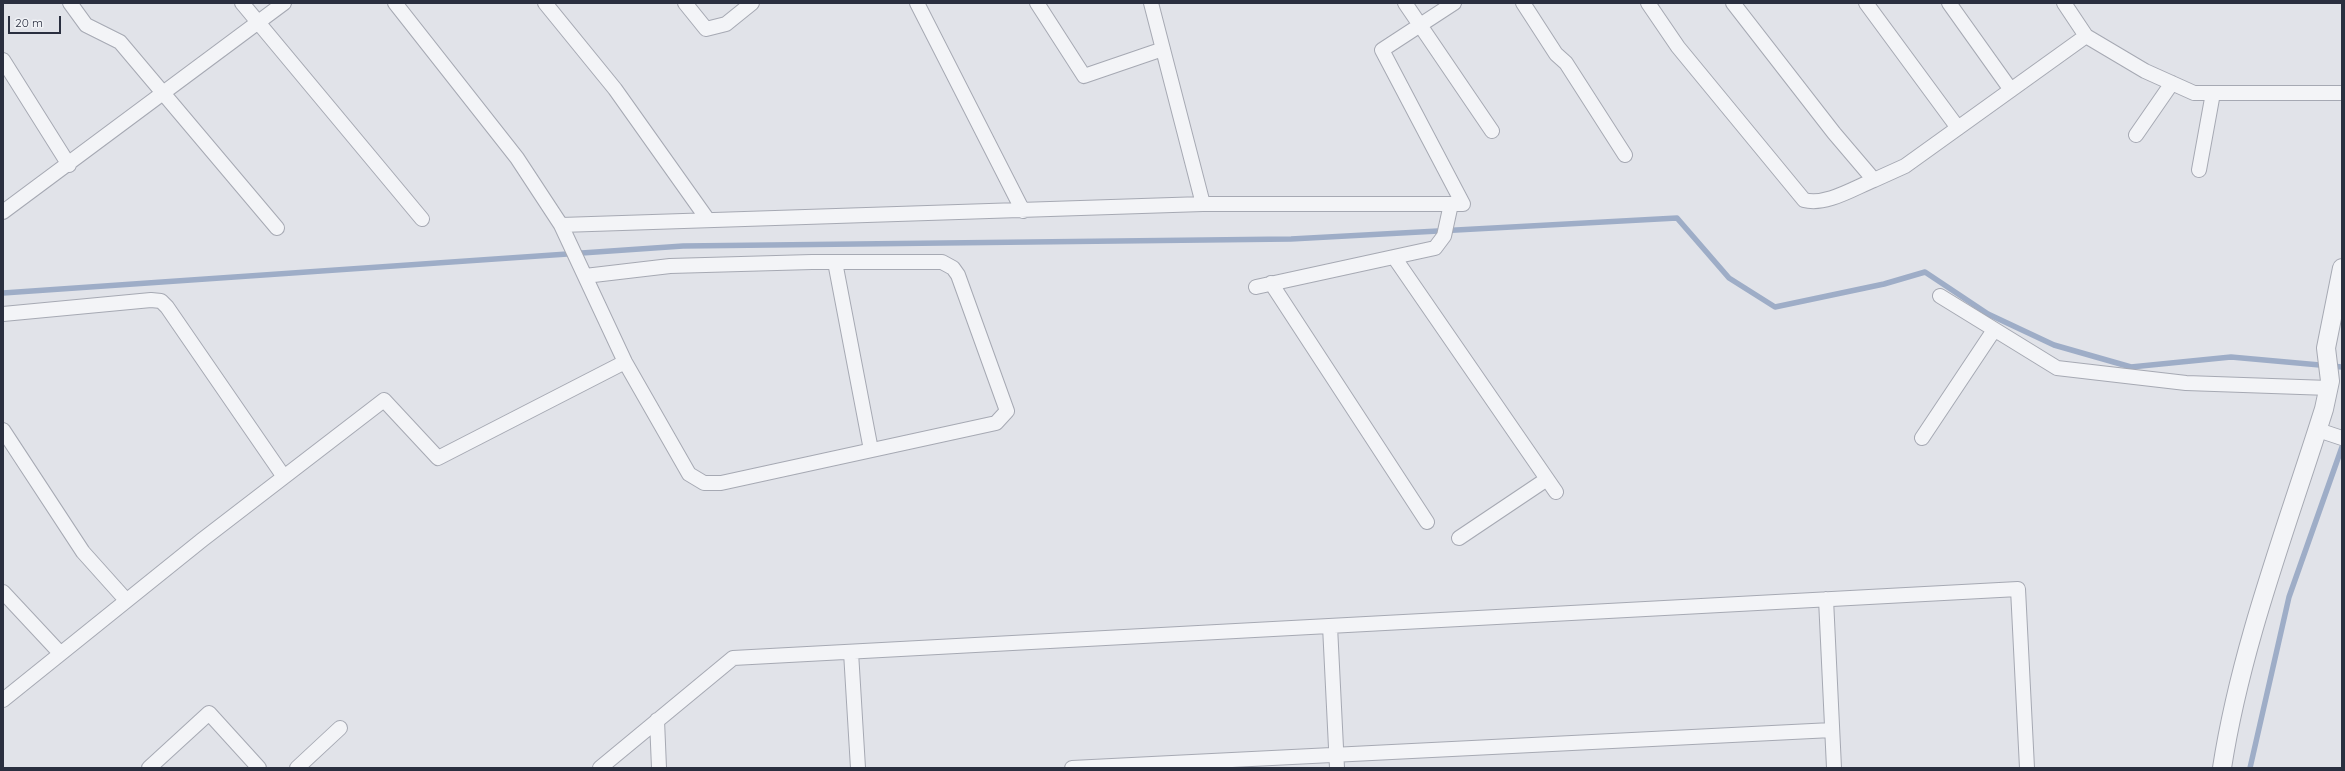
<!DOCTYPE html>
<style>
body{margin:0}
#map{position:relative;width:2345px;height:771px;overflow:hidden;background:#e1e3e9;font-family:Quicksand,sans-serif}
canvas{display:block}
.frame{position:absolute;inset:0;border:4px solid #2a2f3f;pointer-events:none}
.scale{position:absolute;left:8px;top:16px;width:53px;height:18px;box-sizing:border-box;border:2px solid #2a2f3f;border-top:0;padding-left:5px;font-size:12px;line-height:14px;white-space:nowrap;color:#2a2f3f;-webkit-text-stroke:3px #f0f2f6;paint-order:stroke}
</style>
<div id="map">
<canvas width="2345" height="771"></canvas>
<div class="frame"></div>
<div class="scale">20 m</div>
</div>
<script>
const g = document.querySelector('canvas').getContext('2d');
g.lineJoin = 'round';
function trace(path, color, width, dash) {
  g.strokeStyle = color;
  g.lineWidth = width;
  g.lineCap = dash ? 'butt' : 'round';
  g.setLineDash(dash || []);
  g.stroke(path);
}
trace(new Path2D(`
 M3,293L683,246L1291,239L1677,218L1729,278L1775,307L1884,284L1925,272L1988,314L2054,345L2131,367L2231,357L2342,367
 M2250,768L2289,597L2342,447`), '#9eadc7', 5.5);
const minor = new Path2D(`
 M70,3L86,25L120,42L277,228
 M242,3L422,219
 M395,3L517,158L561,225L625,362L689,474L704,483H721L996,423L1007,411L958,275L953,268L942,262H812L670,266L585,276
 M545,3L615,89L708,220
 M685,3L706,29L726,24L752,3
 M917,3L1023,211
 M1037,3L1084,76L1163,49
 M1151,3L1203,204
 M1405,3L1492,131
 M1523,3L1556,54L1566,63L1625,155
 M1648,3L1678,47L1804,200C1826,206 1854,188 1874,180
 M1733,3L1834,133L1874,180L1905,166L2086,36
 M1866,3L1958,128
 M1949,3L2011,90
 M2064,3L2086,36L2145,71L2194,93H2342
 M3,60L69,165
 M2136,135L2172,83
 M2199,170L2213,93
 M3,212L284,3
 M561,225L1203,204H1463L1382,50L1454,3
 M1394,257L1556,492
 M835,262L871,450
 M1271,283L1427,522
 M1256,287L1435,248L1444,236L1451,204
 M1940,296L2057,368L2186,383L2329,388
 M3,314L151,300L161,301L167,307L284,477
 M3,430L83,552L126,600
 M2318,430L2342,438
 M1922,438L1994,330
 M1459,538L1547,479
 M3,592L60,653
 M1826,599L1834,768
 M1330,626L1337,768
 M851,652L858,768
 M3,700L202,540L384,400L438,458L625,362
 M657,720L659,768
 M149,768L209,713L259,768
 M297,768L340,728
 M600,768L733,658L2018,589L2027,768
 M1072,768L1832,730`);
const tertiary = new Path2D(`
 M2222,768C2241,645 2287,527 2324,409L2330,381L2326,348L2342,268`);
trace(minor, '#a6a9b3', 16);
trace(tertiary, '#a6a9b3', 20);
trace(minor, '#f3f4f7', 14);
trace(tertiary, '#f3f4f7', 18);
</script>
